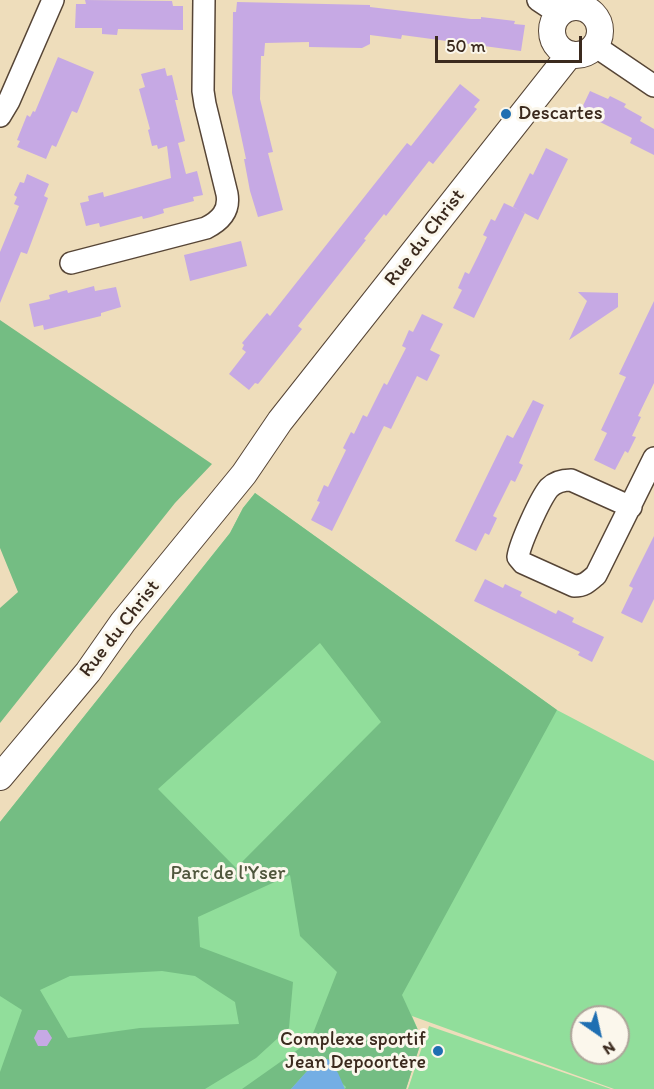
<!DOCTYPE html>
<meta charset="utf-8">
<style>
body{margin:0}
#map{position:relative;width:654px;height:1089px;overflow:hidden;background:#edb;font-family:Itim,sans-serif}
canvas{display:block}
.north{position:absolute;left:570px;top:1005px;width:60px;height:60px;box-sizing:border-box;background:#fbf7ec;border:2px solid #aea59a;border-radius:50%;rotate:146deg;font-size:16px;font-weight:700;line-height:24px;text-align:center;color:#3b2a1e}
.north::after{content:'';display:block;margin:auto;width:21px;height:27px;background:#1f6fb2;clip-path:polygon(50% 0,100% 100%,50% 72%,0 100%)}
.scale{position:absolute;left:435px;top:36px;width:147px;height:27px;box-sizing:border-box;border:3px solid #3b2a1e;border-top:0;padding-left:8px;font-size:18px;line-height:21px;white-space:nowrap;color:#3b2a1e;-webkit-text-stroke:4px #fbf7ec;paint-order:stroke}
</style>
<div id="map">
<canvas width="654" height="1089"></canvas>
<div class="north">N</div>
<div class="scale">50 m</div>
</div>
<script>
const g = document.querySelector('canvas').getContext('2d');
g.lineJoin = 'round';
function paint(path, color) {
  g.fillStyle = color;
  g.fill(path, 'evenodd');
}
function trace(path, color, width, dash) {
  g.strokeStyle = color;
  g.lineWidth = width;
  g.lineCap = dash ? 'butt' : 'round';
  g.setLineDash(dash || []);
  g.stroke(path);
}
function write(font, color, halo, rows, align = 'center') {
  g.font = font + ' Itim,sans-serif';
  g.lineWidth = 6;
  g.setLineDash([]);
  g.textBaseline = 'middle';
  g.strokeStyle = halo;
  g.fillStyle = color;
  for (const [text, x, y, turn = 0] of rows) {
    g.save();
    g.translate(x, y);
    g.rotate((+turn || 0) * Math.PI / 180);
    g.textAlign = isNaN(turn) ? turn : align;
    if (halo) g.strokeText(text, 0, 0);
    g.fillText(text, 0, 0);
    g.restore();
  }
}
paint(new Path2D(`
 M255,493L557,710L654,761V1089H614L412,1016L422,1039L406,1089H0V822L230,533L243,508ZM582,1017H618V1053H582Z
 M429,1026L611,1089H408Z`), '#91de9b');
paint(new Path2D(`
 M0,320L212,464L175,503L0,723V608L18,592L0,548Z
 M255,493L557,710L402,995L422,1039L406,1089H345L346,1087L317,1060L291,1089H242L310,1041L337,972L300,936L290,875L198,917L200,947L293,982L289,1028L256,1058L205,1089H0V1072L22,1010L0,996V822L230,533L243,508ZM320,643L381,722L236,868L158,789ZM162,971L195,976L235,1002L239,1024L140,1028L68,1038L40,990L70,976Z`), '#74bd83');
paint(new Path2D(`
 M328,1059L338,1073L345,1089H291L317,1060Z`), '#74aee4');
paint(new Path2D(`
 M85,0L172,1L173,6H183V30L118,29L117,35L102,34V28H75L76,4H86Z
 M237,2L370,5V7L471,19H481V17L515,21L514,24L525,25L521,51L402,35L401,39L370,35V44L362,48L309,47V42L265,43L264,56H261L260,99L273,152L268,153L283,210L258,217L250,191L244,159H246L232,93L233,12H236Z
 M58,57L94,72L77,113L72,111L56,147L52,145L46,159L17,147L20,141L17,140L27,115L30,117L33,111L35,112Z
 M165,68L167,76L172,75L178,100H175L185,141L178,143L186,174L197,171L203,195L193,197L194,201L163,209L164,213L151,217L143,219L142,216L100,227L99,223L86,226L80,203L89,201L88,196L103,192L104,197L171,178L167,146L158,149L157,145L152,146L148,130L150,129L139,89L145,87L141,74Z
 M460,84L480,100L474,107L477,109L433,164L429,161L386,216L384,214L364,239L366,240L298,326L302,329L258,384L255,383L249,390L229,374L246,352L242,349L244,345L242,343L267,313L270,316L407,143L411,146Z
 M590,91L608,99L610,96L626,104L624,107L642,117L640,121L654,129V155L630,143L632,138L580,112Z
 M546,148L568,159L538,220L513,207L530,173L533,175Z
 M27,174L49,184L44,196L48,198L27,254L21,252L0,303V252L19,206L14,204L17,197L14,195L20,182L24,183Z
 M504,203L525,213L474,318L453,308L462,290L458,288L465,272L469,274L478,256L487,237L483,235L491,219L495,221Z
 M241,241L247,266L190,281L184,255Z
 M94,286L95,291L116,287L121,307L101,313V316L44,330L43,325L34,327L29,304L50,299L49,295L67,290L68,293Z
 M578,292L618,293V307L569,340L587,301Z
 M654,301V383L638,416L641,417L632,436L636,437L628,453L625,451L615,470L594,460L607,433L601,430L626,377L619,374Z
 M422,314L443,324L430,350L440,355L427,381L417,376L391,429L384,426L332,531L311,520L320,502L317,501L324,485L328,487L346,450L343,448L351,432L354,434L363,415L367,417L384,383L387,385L406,348L402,346L409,330L413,332Z
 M533,400L544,405L519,463L523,465L515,482L511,480L493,516L497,518L489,535L485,533L476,551L455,541L507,435L513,438Z
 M654,536V599L642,623L621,613L633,588L629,586Z
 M485,579L503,588L505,584L513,588L522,592L520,596L556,614L558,610L574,618L572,622L604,637L592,662L578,655L580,652L474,601Z
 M38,1030H47L52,1038L47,1046H38L34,1038Z`), '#c6a9e4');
const minor = new Path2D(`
 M538,0L559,14
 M595,46L654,86
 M0,116L9,101L53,0
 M71,263L206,228C220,221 230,211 227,194L205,104L203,91L204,0
 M631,507L571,480C563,480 555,482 549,488C540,499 520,543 518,557L523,563L574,586C584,586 588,582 596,575L654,458`);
const tertiary = new Path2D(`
 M552 31a24 24 0 1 1 48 0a24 24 0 1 1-48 0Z
 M0,777L88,672L123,622L244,474L280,421L570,54`);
trace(minor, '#564536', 24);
trace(tertiary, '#564536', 28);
trace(minor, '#fff', 21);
trace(tertiary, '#fff', 26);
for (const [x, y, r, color] of [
 [506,114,6,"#1f6fb2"],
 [438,1051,6,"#1f6fb2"]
]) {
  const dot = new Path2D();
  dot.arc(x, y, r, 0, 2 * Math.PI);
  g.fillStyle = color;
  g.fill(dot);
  trace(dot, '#fbf7ec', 2);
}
write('20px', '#3b2a1e', '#fbf7ec', [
 ["Descartes",518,114],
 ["Complexe sportif",426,1040,"right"],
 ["Jean Depoortère",426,1063,"right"]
], 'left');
write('20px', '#3b2a1e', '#fbf7ec', [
 ["Rue du Christ",425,238,-52],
 ["Rue du Christ",120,629,-52]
]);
write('20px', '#50573d', '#fbf7ec', [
 ["Parc de l'Yser",228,874]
]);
</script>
